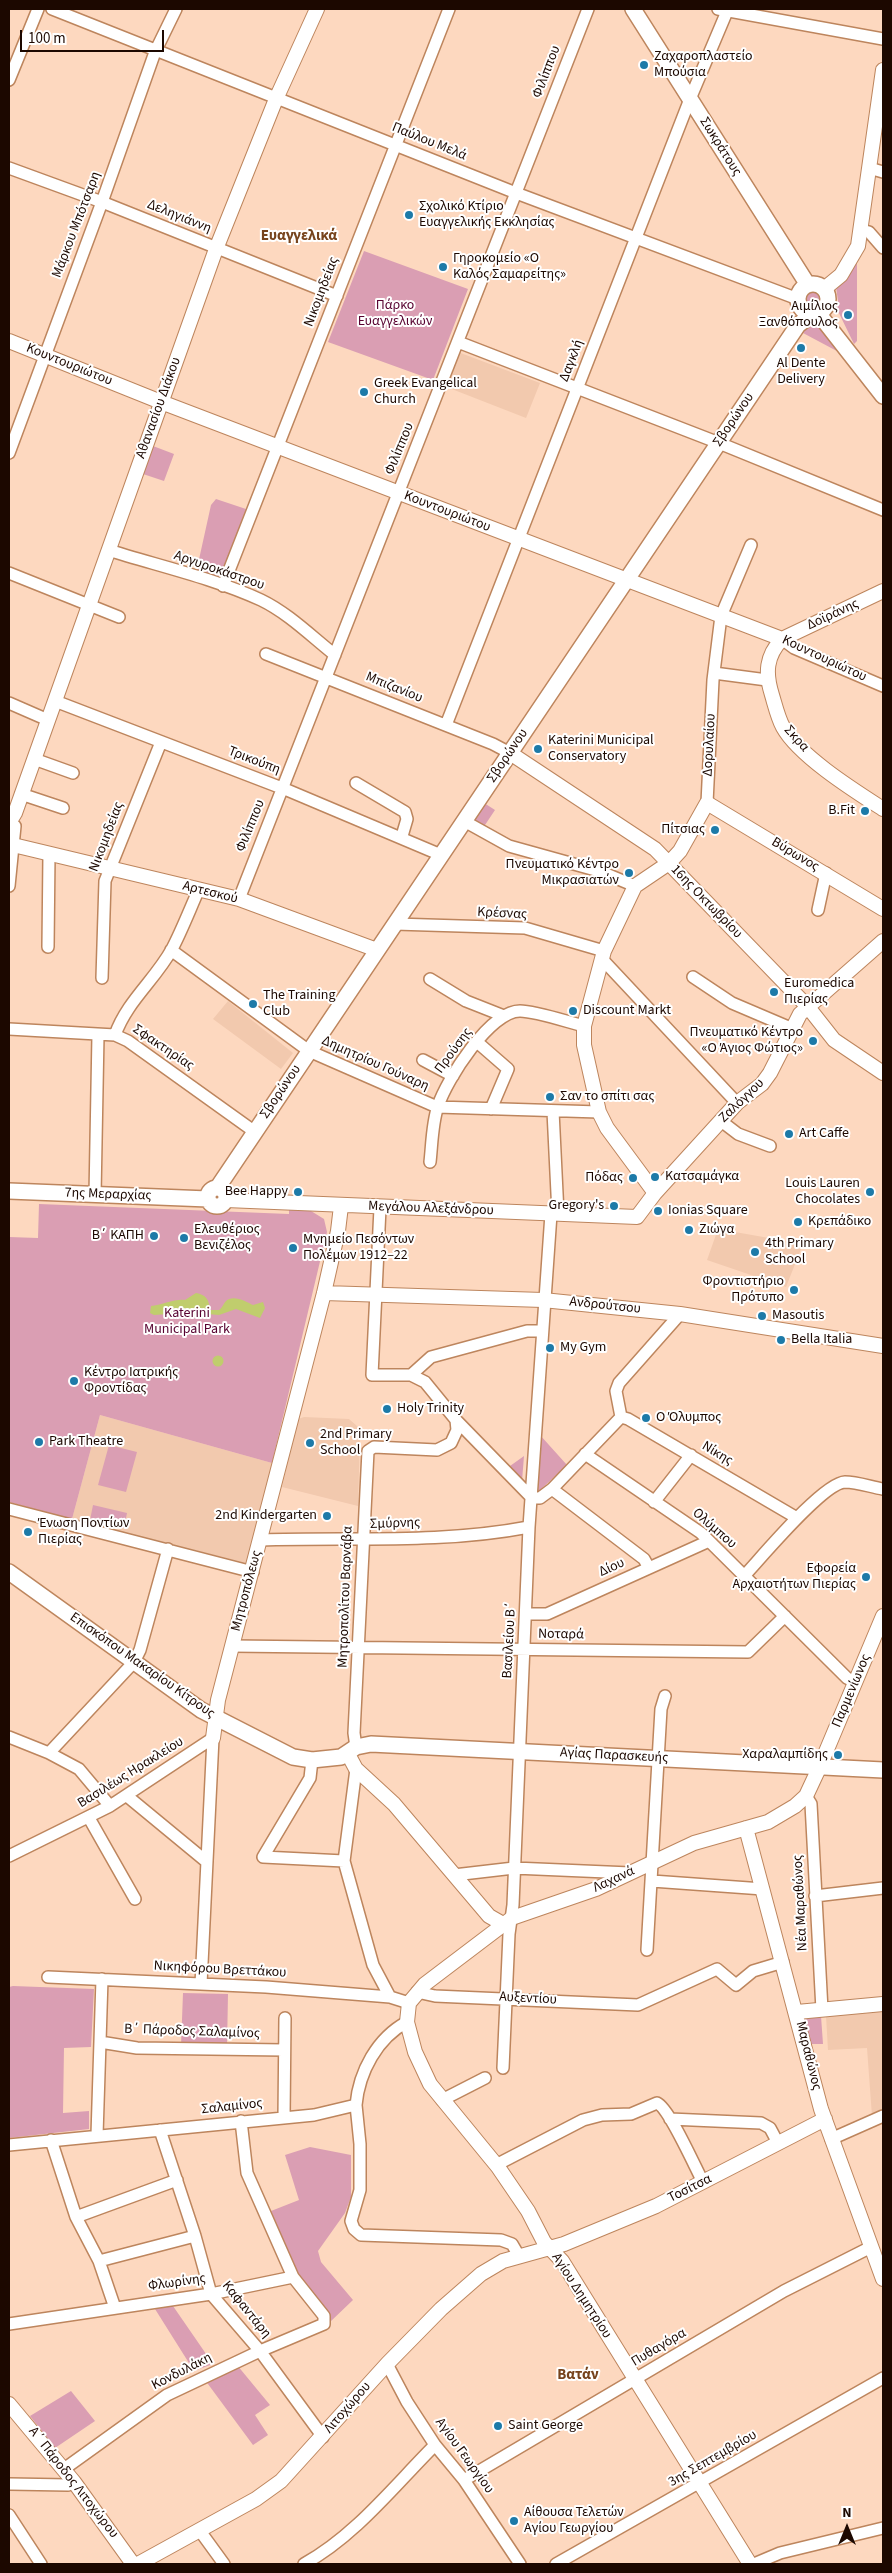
<!DOCTYPE html>
<meta charset="utf-8">
<style>
body{margin:0}
#map{position:relative;width:892px;height:2573px;overflow:hidden;background:#fdd8bf;font-family:"Source Sans 3",sans-serif}
canvas{display:block}
.frame{position:absolute;inset:0;border:10px solid #1c0800;pointer-events:none}
.north{position:absolute;left:822px;top:2503px;width:50px;height:50px;-webkit-text-stroke:4px #fff;paint-order:stroke;rotate:0deg;font-size:14px;font-weight:700;line-height:20px;text-align:center;color:#1c0800}
.north::after{content:'';display:block;margin:auto;width:18px;height:22px;background:#1c0800;clip-path:polygon(50% 0,100% 100%,50% 72%,0 100%)}
.scale{position:absolute;left:20px;top:30px;width:144px;height:22px;box-sizing:border-box;border:2px solid #1c0800;border-top:0;padding-left:6px;font-size:15px;line-height:18px;white-space:nowrap;color:#1c0800;-webkit-text-stroke:4px #fff;paint-order:stroke}
</style>
<div id="map">
<canvas width="892" height="2573"></canvas>
<div class="frame"></div>
<div class="north">N</div>
<div class="scale">100 m</div>
</div>
<script>
const g = document.querySelector('canvas').getContext('2d');
g.lineJoin = 'round';
function paint(path, color) {
  g.fillStyle = color;
  g.fill(path, 'evenodd');
}
function trace(path, color, width, dash) {
  g.strokeStyle = color;
  g.lineWidth = width;
  g.lineCap = dash ? 'butt' : 'round';
  g.setLineDash(dash || []);
  g.stroke(path);
}
function write(font, color, halo, rows, align = 'center') {
  g.font = font + ' "Source Sans 3",sans-serif';
  g.lineWidth = 4;
  g.setLineDash([]);
  g.textBaseline = 'middle';
  g.strokeStyle = halo;
  g.fillStyle = color;
  for (const [text, x, y, turn = 0] of rows) {
    g.save();
    g.translate(x, y);
    g.rotate((+turn || 0) * Math.PI / 180);
    g.textAlign = isNaN(turn) ? turn : align;
    if (halo) g.strokeText(text, 0, 0);
    g.fillText(text, 0, 0);
    g.restore();
  }
}
paint(new Path2D(`
 M458,352L540,383L526,418L444,386Z
 M228,1001L293,1053L281,1069L213,1019Z
 M718,1229L803,1244L786,1287L707,1260Z
 M100,1415L272,1463L246,1563L72,1519Z
 M304,1417L349,1419L357,1426L360,1435L358,1506L282,1487L298,1419Z
 M883,2012V2111L872,2116L867,2048L828,2050L826,2016Z`), '#f2c9ae');
paint(new Path2D(`
 M364,251L468,289L433,380L328,342Z
 M857,262V341L854,344L836,307L838,301L836,287L851,272Z
 M803 299a10 10 0 1 1 20 0a10 10 0 1 1-20 0Z
 M816,322L850,358L803,333L809,324Z
 M153,446L174,454L164,481L143,474Z
 M216,499L246,509L220,581L196,573L211,505Z
 M481,801L495,810L483,828L468,820Z
 M39,1204L289,1214V1210L311,1211L324,1219L327,1232L272,1463L100,1415L72,1519L9,1502V1237L38,1238Z
 M540,1435L567,1465L538,1492Z
 M109,1445L137,1452L126,1492L98,1485Z
 M524,1456L522,1481L510,1466Z
 M93,1505L127,1513L124,1528L90,1520Z
 M13,1986L94,1989L91,2047L64,2048L63,2113L89,2111V2129L9,2138V1987Z
 M183,1993L228,1994L227,2047L181,2046Z
 M821,2016L823,2044H811L804,2017Z
 M310,2147L351,2155V2197L345,2213L318,2251L321,2262L353,2300L330,2322L302,2284L271,2211L299,2200L285,2155Z
 M173,2306L213,2364L194,2371L155,2309Z
 M237,2365L270,2405L255,2415L268,2435L253,2445L205,2380Z
 M71,2391L95,2421L55,2448L30,2416Z`), '#da9eb3');
paint(new Path2D(`
 M196,1293C206,1295 209,1299 210,1310H219C223,1307 223,1304 226,1301C233,1294 247,1302 253,1305L263,1302L265,1308L260,1318L236,1309L219,1315L207,1314L204,1317L193,1316L188,1309L181,1313L154,1315L150,1313L151,1306C161,1305 177,1298 185,1300Z
 M212.5 1361a5.5 5.5 0 1 1 11 0a5.5 5.5 0 1 1-11 0Z`), '#c0cd6d');
const minor = new Path2D(`
 M52,9L516,193L798,299
 M718,9L883,39
 M9,80L38,9
 M9,168L102,202L337,296
 M869,168L883,172
 M861,230L869,232L883,248
 M458,342L719,443L883,510
 M9,453L102,202L155,52L176,9
 M108,550C159,566 213,578 261,600C288,613 311,636 335,655
 M9,573L119,617
 M223,586L449,9
 M782,639L794,648L883,686
 M266,654L493,744L510,753
 M714,673L767,680
 M55,701L287,790L441,855
 M9,703L48,720
 M446,725L690,99L728,9
 M34,759L73,773
 M356,783L405,812L407,819L402,836
 M21,794L63,808
 M707,803L713,680L721,616L751,545
 M464,821L509,846L599,871L635,886
 M9,886L15,826
 M239,899L588,9
 M818,910L826,873
 M395,924L525,928L604,951
 M48,947L49,854
 M171,950L309,1051L437,1107L599,1112
 M602,959L737,1103
 M693,977L732,1003L793,1029
 M102,978L105,881L161,742
 M430,979L466,1001L504,1016
 M9,1029L115,1035L128,1041L255,1132
 M115,1035C127,1001 155,980 172,949C182,930 190,909 199,889
 M477,1042L508,1069L491,1109
 M423,1060L453,1076
 M553,1111L558,1214
 M721,1121L738,1134L770,1146
 M430,1162C432,1145 432,1123 438,1106C447,1079 490,1011 520,1011C535,1011 568,1022 584,1026
 M95,1195L98,1035
 M380,1208L372,1375H411L431,1357L527,1331H541
 M621,1417L628,1419L797,1518
 M621,1417L616,1391L619,1383L680,1314
 M456,1420L532,1498
 M585,1454L701,1533L847,1678L855,1682
 M552,1489L644,1559L649,1568
 M532,1498H540L552,1489L621,1417
 M654,1502L691,1455
 M9,1509L253,1572
 M261,1540C351,1537 440,1544 529,1527
 M744,1576C761,1558 823,1483 845,1482C857,1482 871,1487 883,1489
 M527,1614H547L709,1541
 M232,1646L748,1652L785,1616
 M9,1737L49,1753L79,1769L110,1806
 M356,1747L354,1733L368,1451L374,1447L437,1450L451,1443L457,1430L456,1420L425,1382L411,1375
 M49,1753L134,1662L140,1650L168,1549
 M312,1760L310,1778L263,1857L344,1861
 M356,1769L344,1861L373,1965L390,1997L409,2003
 M127,1796L207,1862
 M806,1796L811,1804L822,2010
 M89,1818L135,1899
 M9,1856L110,1806L213,1738
 M454,1875L514,1868L630,1873
 M652,1881L763,1889
 M815,1896L883,1888
 M647,1950L661,1709L665,1696
 M48,1977L266,1987L390,1997
 M201,1984L213,1738
 M417,1992L435,1996L638,2005L717,1969L736,1985L753,1971L783,1962
 M100,2042L137,2048L284,2050
 M503,2068L509,1934L513,1905L529,1527L551,1214
 M442,2100L485,2078
 M356,2105L360,2144V2190L351,2221L354,2229L361,2235L501,2240L512,2244L519,2256
 M284,2117L285,2018
 M670,2119L761,2123L770,2128L778,2143
 M160,2130L195,2236L211,2294L260,2351L323,2437
 M97,2135L102,1979
 M831,2139L883,2116
 M51,2140L76,2217L99,2261L115,2308
 M9,2145L314,2115L356,2105C359,2072 377,2038 407,2022
 M496,2165L583,2120L602,2115L631,2114L657,2103C669,2108 695,2167 703,2182
 M76,2217L177,2180
 M99,2261L195,2236
 M9,2324L211,2294L293,2277
 M387,2364L407,2402L435,2445L464,2480L520,2564
 M64,2469L167,2395L260,2351L324,2324V2316L293,2277L247,2173L241,2121
 M464,2480L784,2291L871,2247
 M9,2484L68,2485L74,2482
 M9,2515L41,2564
 M200,2531L224,2564
 M304,2564C355,2536 394,2486 435,2445
 M556,2564L883,2378
 M754,2564L780,2553L883,2528`);
const tertiary = new Path2D(`
 M824,289L841,275L858,246L883,70
 M9,341L161,402L782,639
 M883,591L782,639C766,656 765,673 772,695C775,705 778,718 783,727C799,756 855,791 883,809
 M510,753L655,849L808,1007L834,1040L883,1073
 M9,823L15,813L216,249L276,99L317,9
 M9,844L239,899L377,950
 M655,1193L607,1128L599,1112L584,1045V1026L604,951L635,886L669,863L680,851L707,803L883,909
 M226,1200L637,1217L655,1193L737,1103L762,1084L770,1073L800,1014L883,941
 M324,1293L543,1300L680,1314L883,1346
 M213,1738L218,1700L324,1293L338,1231L341,1206
 M348,1754L356,1769L394,1804L489,1916L503,1924
 M746,1828L821,2109L883,2279
 M797,2012L883,2004
 M9,2404L74,2482L133,2564
 M138,2564L256,2499L281,2481L387,2364L441,2309L481,2274L503,2261L564,2244L656,2206L825,2119
 M750,2564L562,2261L544,2242L528,2211L498,2167L430,2084L415,2052L407,2022L409,2003L425,1984L512,1918L596,1889L694,1843L768,1822L795,1806L806,1796L820,1766L883,1616`);
const secondary = new Path2D(`
 M633,9L808,285
 M798 299a15 15 0 1 1 30 0a15 15 0 1 1-30 0Z
 M818,313L883,396
 M218,1187L798,325L813,314
 M208 1197a9 9 0 1 1 18 0a9 9 0 1 1-18 0Z
 M9,1191L208,1199
 M9,1572L201,1710L293,1757L312,1760L341,1757L356,1747L371,1744L883,1770`);
trace(minor, '#bd855d', 14);
trace(tertiary, '#bd855d', 16);
trace(secondary, '#bd855d', 18);
trace(minor, '#fff', 11);
trace(tertiary, '#fff', 14);
trace(secondary, '#fff', 15);
for (const [x, y, r, color] of [
 [644,65,5,"#1d7aa8"],
 [409,215,5,"#1d7aa8"],
 [443,267,5,"#1d7aa8"],
 [848,315,5,"#1d7aa8"],
 [801,348,5,"#1d7aa8"],
 [364,392,5,"#1d7aa8"],
 [538,749,5,"#1d7aa8"],
 [865,811,5,"#1d7aa8"],
 [715,830,5,"#1d7aa8"],
 [629,873,5,"#1d7aa8"],
 [774,992,5,"#1d7aa8"],
 [253,1004,5,"#1d7aa8"],
 [573,1011,5,"#1d7aa8"],
 [813,1041,5,"#1d7aa8"],
 [550,1097,5,"#1d7aa8"],
 [789,1134,5,"#1d7aa8"],
 [655,1177,5,"#1d7aa8"],
 [633,1178,5,"#1d7aa8"],
 [298,1192,5,"#1d7aa8"],
 [870,1192,5,"#1d7aa8"],
 [614,1206,5,"#1d7aa8"],
 [658,1211,5,"#1d7aa8"],
 [798,1222,5,"#1d7aa8"],
 [689,1230,5,"#1d7aa8"],
 [154,1236,5,"#1d7aa8"],
 [184,1238,5,"#1d7aa8"],
 [293,1248,5,"#1d7aa8"],
 [755,1252,5,"#1d7aa8"],
 [794,1290,5,"#1d7aa8"],
 [762,1316,5,"#1d7aa8"],
 [781,1340,5,"#1d7aa8"],
 [550,1348,5,"#1d7aa8"],
 [74,1381,5,"#1d7aa8"],
 [387,1409,5,"#1d7aa8"],
 [646,1418,5,"#1d7aa8"],
 [39,1442,5,"#1d7aa8"],
 [310,1443,5,"#1d7aa8"],
 [327,1516,5,"#1d7aa8"],
 [28,1532,5,"#1d7aa8"],
 [866,1577,5,"#1d7aa8"],
 [838,1755,5,"#1d7aa8"],
 [498,2426,5,"#1d7aa8"],
 [514,2521,5,"#1d7aa8"]
]) {
  const dot = new Path2D();
  dot.arc(x, y, r, 0, 2 * Math.PI);
  g.fillStyle = color;
  g.fill(dot);
  trace(dot, '#fff', 2);
}
write('14px', '#1c0800', '#fff', [
 ["Ζαχαροπλαστείο",654,57],
 ["Μπούσια",654,73],
 ["Σχολικό Κτίριο",419,207],
 ["Ευαγγελικής Εκκλησίας",419,223],
 ["Γηροκομείο «Ο",453,259],
 ["Καλός Σαμαρείτης»",453,275],
 ["Αιμίλιος",838,307,"right"],
 ["Ξανθόπουλος",838,323,"right"],
 ["Al Dente",801,364,"center"],
 ["Delivery",801,380,"center"],
 ["Greek Evangelical",374,384],
 ["Church",374,400],
 ["Katerini Municipal",548,741],
 ["Conservatory",548,757],
 ["B.Fit",855,811,"right"],
 ["Πίτσιας",705,830,"right"],
 ["Πνευματικό Κέντρο",619,865,"right"],
 ["Μικρασιατών",619,881,"right"],
 ["Euromedica",784,984],
 ["Πιερίας",784,1000],
 ["The Training",263,996],
 ["Club",263,1012],
 ["Discount Markt",583,1011],
 ["Πνευματικό Κέντρο",803,1033,"right"],
 ["«Ο Άγιος Φώτιος»",803,1049,"right"],
 ["Σαν το σπίτι σας",560,1097],
 ["Art Caffe",799,1134],
 ["Κατσαμάγκα",665,1177],
 ["Πόδας",623,1178,"right"],
 ["Louis Lauren",860,1184,"right"],
 ["Chocolates",860,1200,"right"],
 ["Bee Happy",288,1192,"right"],
 ["Gregory's",604,1206,"right"],
 ["Ionias Square",668,1211],
 ["Κρεπάδικο",808,1222],
 ["Ελευθέριος",194,1230],
 ["Βενιζέλος",194,1246],
 ["Ζιώγα",699,1230],
 ["Β΄ ΚΑΠΗ",144,1236,"right"],
 ["Μνημείο Πεσόντων",303,1240],
 ["Πολέμων 1912–22",303,1256],
 ["4th Primary",765,1244],
 ["School",765,1260],
 ["Φροντιστήριο",784,1282,"right"],
 ["Πρότυπο",784,1298,"right"],
 ["Masoutis",772,1316],
 ["Bella Italia",791,1340],
 ["My Gym",560,1348],
 ["Κέντρο Ιατρικής",84,1373],
 ["Φροντίδας",84,1389],
 ["Holy Trinity",397,1409],
 ["Ο Όλυμπος",656,1418],
 ["2nd Primary",320,1435],
 ["School",320,1451],
 ["Park Theatre",49,1442],
 ["2nd Kindergarten",317,1516,"right"],
 ["Ένωση Ποντίων",38,1524],
 ["Πιερίας",38,1540],
 ["Εφορεία",856,1569,"right"],
 ["Αρχαιοτήτων Πιερίας",856,1585,"right"],
 ["Χαραλαμπίδης",828,1755,"right"],
 ["Saint George",508,2426],
 ["Αίθουσα Τελετών",524,2513],
 ["Αγίου Γεωργίου",524,2529]
], 'left');
write('14px', '#1c0800', '#fff', [
 ["Φιλίππου",547,72,-69],
 ["Παύλου Μελά",429,142,22],
 ["Σωκράτους",720,147,58],
 ["Δεληγιάννη",179,217,22],
 ["Μάρκου Μπότσαρη",77,225,-69],
 ["Νικομηδείας",322,292,-69],
 ["Δαγκλή",572,361,-69],
 ["Κουντουριώτου",69,365,22],
 ["Αθανασίου Διάκου",159,408,-70],
 ["Σβορώνου",734,420,-56],
 ["Φιλίππου",400,449,-68],
 ["Κουντουριώτου",447,512,21],
 ["Αργυροκάστρου",219,571,19],
 ["Δοϊράνης",833,615,-25],
 ["Κουντουριώτου",824,659,25],
 ["Μπιζανίου",394,688,22],
 ["Σκρα",796,739,48],
 ["Δορυλαίου",710,745,-87],
 ["Σβορώνου",508,756,-56],
 ["Τρικούπη",254,761,21],
 ["Φιλίππου",251,826,-68],
 ["Νικομηδείας",107,837,-69],
 ["Βύρωνος",795,855,31],
 ["Αρτεσκού",210,893,14],
 ["16ης Οκτωβρίου",706,902,46],
 ["Κρέσνας",502,914,3],
 ["Σφακτηρίας",163,1048,34],
 ["Προύσης",454,1051,-54],
 ["Δημητρίου Γούναρη",375,1064,24],
 ["Σβορώνου",281,1092,-56],
 ["Ζαλόγγου",742,1101,-44],
 ["7ης Μεραρχίας",108,1195,2],
 ["Μεγάλου Αλεξάνδρου",431,1209,2],
 ["Ανδρούτσου",605,1306,6],
 ["Νίκης",717,1454,31],
 ["Σμύρνης",395,1524,-2],
 ["Ολύμπου",714,1529,41],
 ["Δίου",612,1568,-25],
 ["Μητροπόλεως",247,1591,-75],
 ["Μητροπολίτου Βαρνάβα",346,1597,-88],
 ["Νοταρά",561,1635,1],
 ["Βασιλείου Β΄",510,1640,-87],
 ["Επισκόπου Μακαρίου Κίτρους",142,1666,35],
 ["Παρμενίωνος",852,1691,-67],
 ["Αγίας Παρασκευής",614,1756,3],
 ["Βασιλέως Ηρακλείου",131,1773,-32],
 ["Λαχανά",614,1880,-25],
 ["Νέα Μαραθώνος",801,1903,-93],
 ["Νικηφόρου Βρεττάκου",220,1970,3],
 ["Αυξεντίου",528,1999,3],
 ["Β΄ Πάροδος Σαλαμίνος",192,2032,2],
 ["Μαραθώνος",808,2056,76],
 ["Σαλαμίνος",232,2107,-6],
 ["Τοσίτσα",690,2189,-27],
 ["Φλωρίνης",177,2283,-8],
 ["Αγίου Δημητρίου",581,2296,57],
 ["Καφαντάρη",246,2310,51],
 ["Πυθαγόρα",659,2348,-31],
 ["Κονδυλάκη",182,2372,-27],
 ["Λιτοχώρου",348,2408,-49],
 ["Αγίου Γεωργίου",464,2456,54],
 ["3ης Σεπτεμβρίου",713,2459,-30],
 ["Α΄ Πάροδος Λιτοχώρου",73,2483,52]
]);
write('14px', '#56002f', '#fff', [
 ["Πάρκο",395,306],
 ["Ευαγγελικών",395,322],
 ["Katerini",187,1314],
 ["Municipal Park",187,1330]
]);
write('bold 15px', '#77441d', '#fff', [
 ["Ευαγγελικά",299,237],
 ["Βατάν",578,2376]
]);
</script>
